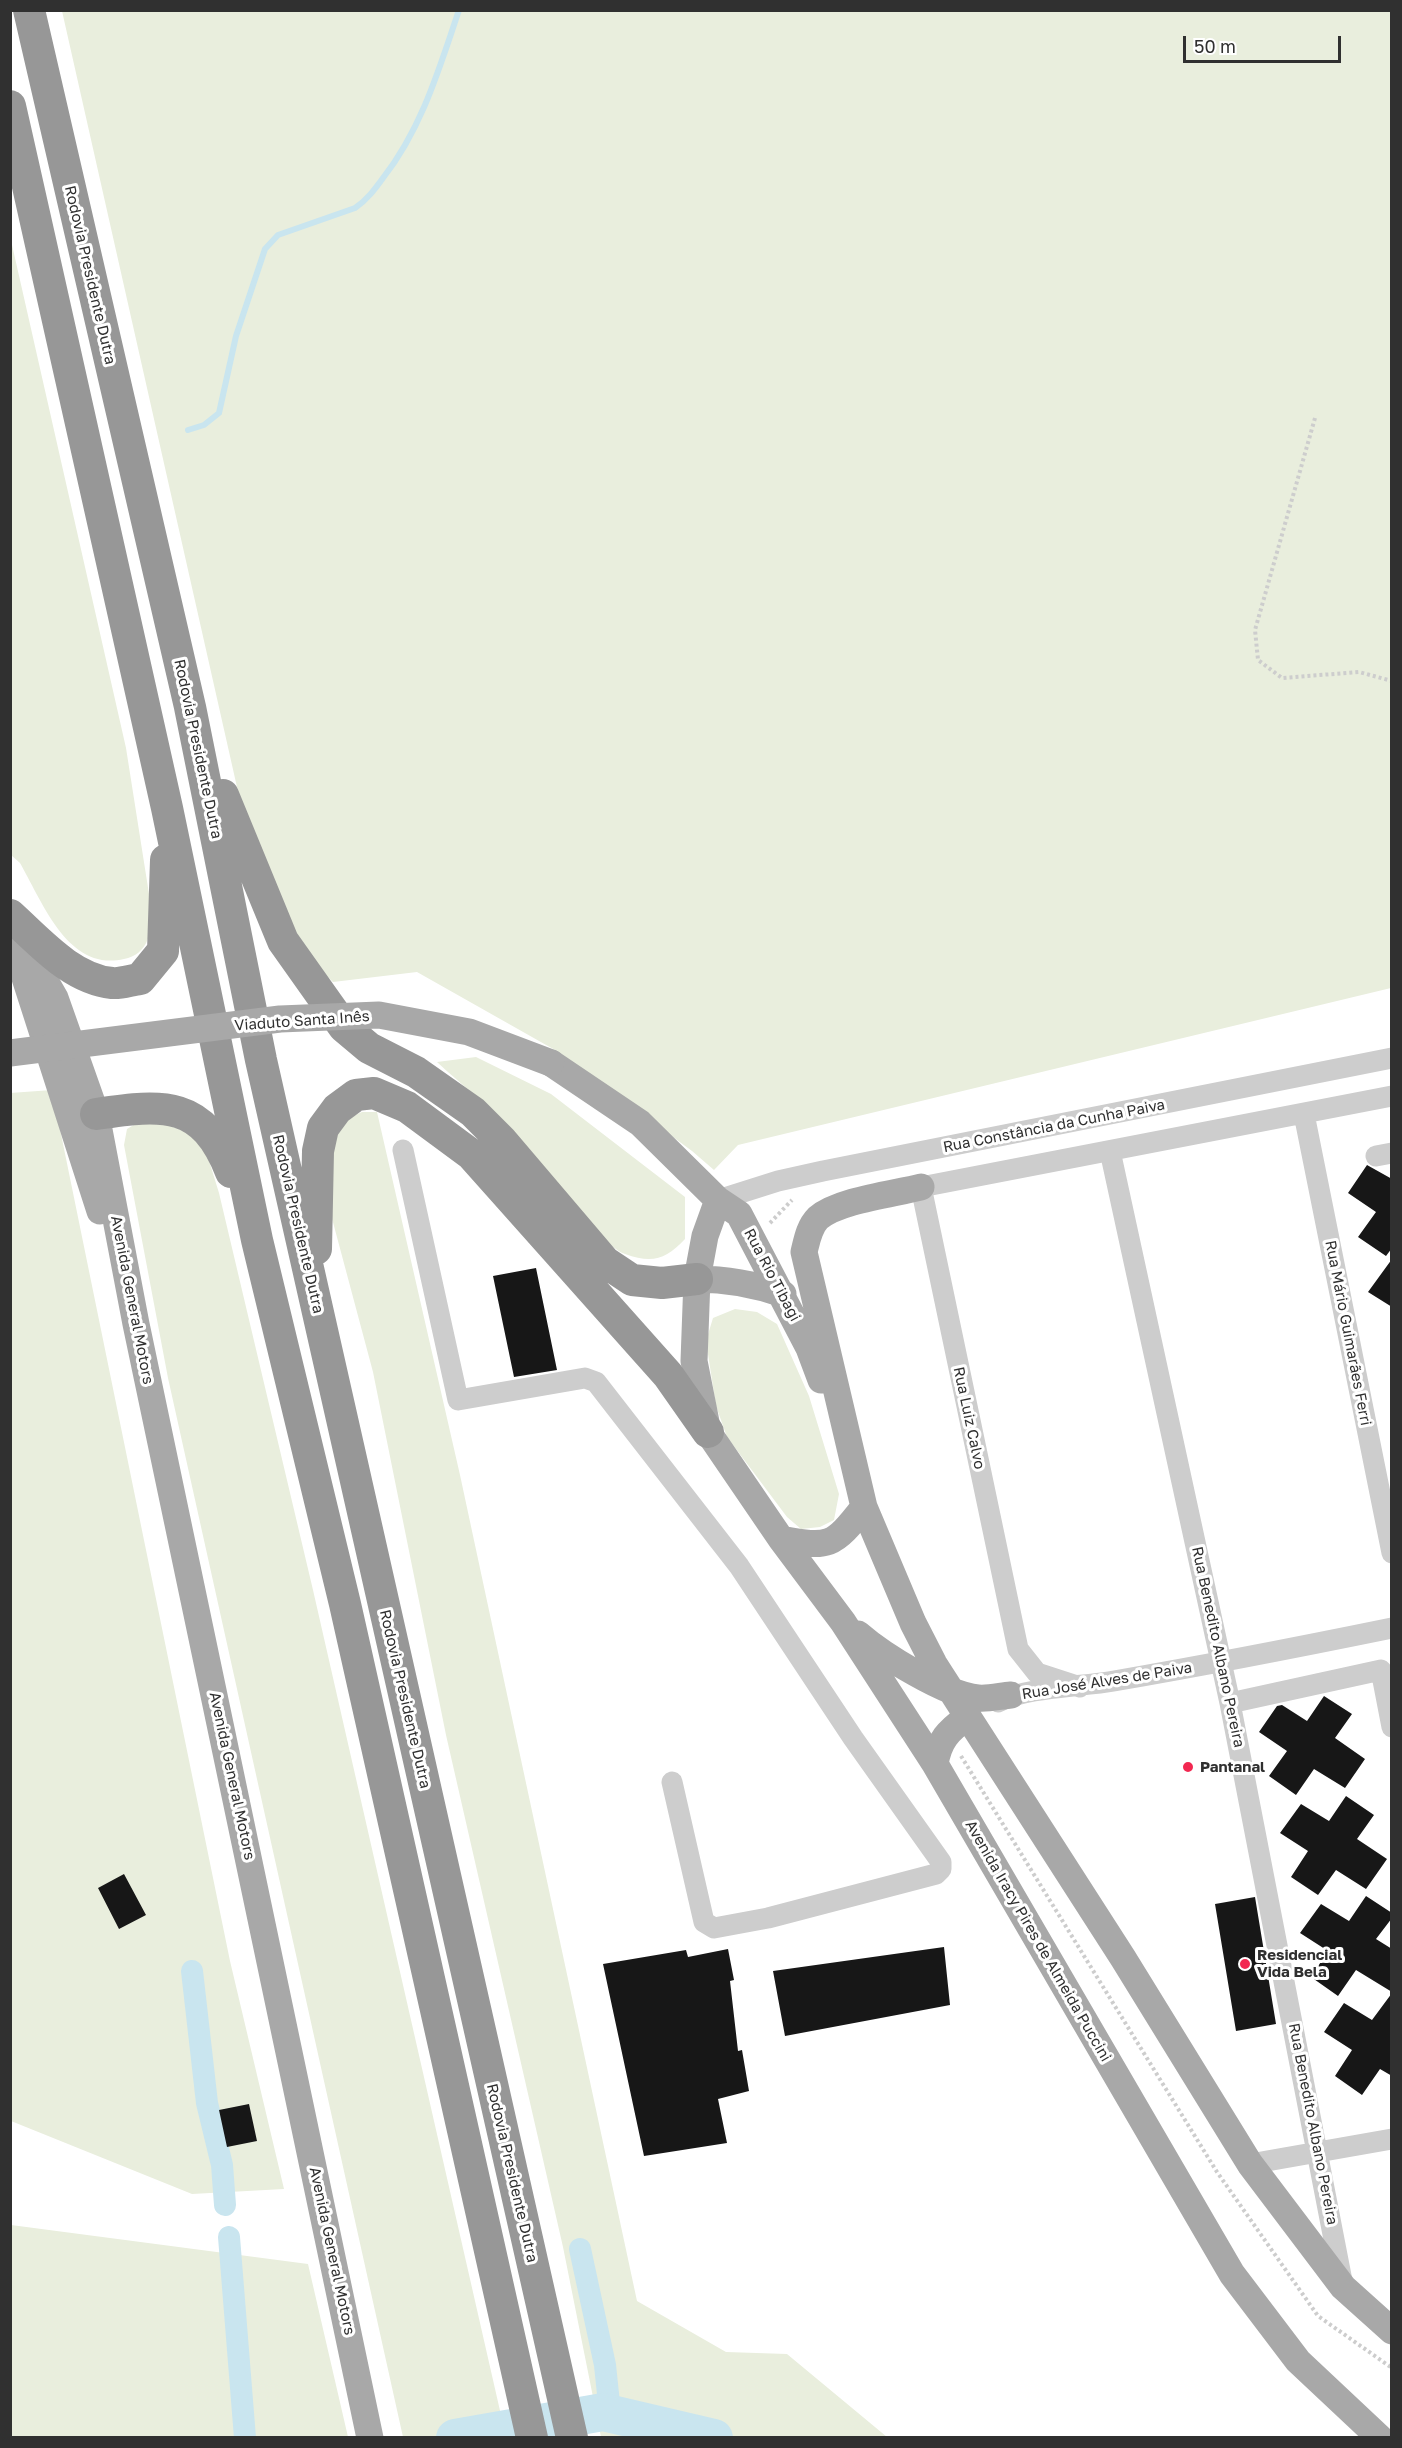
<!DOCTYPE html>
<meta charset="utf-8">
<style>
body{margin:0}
#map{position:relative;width:1402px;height:2448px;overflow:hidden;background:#fff;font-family:"Golos Text",sans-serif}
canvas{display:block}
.frame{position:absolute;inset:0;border:12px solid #303030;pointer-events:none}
.scale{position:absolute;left:1183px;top:36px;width:158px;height:27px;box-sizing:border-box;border:3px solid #303030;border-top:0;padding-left:8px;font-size:18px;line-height:21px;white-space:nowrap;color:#303030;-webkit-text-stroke:4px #fff;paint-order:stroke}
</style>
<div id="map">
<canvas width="1402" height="2448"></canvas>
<div class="frame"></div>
<div class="scale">50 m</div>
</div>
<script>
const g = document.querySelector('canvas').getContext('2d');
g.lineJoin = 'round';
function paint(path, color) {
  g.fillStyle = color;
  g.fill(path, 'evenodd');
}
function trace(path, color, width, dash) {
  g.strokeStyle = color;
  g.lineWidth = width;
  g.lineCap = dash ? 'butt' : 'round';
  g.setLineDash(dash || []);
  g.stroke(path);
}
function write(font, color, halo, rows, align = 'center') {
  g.font = font + ' "Golos Text",sans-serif';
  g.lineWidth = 6;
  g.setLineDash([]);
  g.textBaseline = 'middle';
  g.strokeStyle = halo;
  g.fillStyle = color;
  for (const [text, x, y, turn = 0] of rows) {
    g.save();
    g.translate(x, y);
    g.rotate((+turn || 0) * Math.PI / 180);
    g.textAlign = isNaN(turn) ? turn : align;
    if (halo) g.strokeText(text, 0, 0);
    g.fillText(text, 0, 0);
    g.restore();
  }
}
paint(new Path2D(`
 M62,11H1391V988L738,1145L714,1170L692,1151L555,1050L417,972L333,982L315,965L289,929L239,796Z
 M10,236L126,748L152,913C151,934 148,954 124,959C68,972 43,903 20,863L11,855Z
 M476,1057L551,1094L685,1197V1239C666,1259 653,1264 625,1254C596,1243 538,1160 514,1133C491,1108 462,1085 437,1062Z
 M52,1090L230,1961L284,2189L192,2194L11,2121L10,1093Z
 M362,1112H377L460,1475L637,2301L726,2352L787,2354L887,2437H714L654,2423L667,2437H601L563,2247L446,1735L373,1372L330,1211L326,1155L344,1120Z
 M147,1117L202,1138L219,1193L313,1590L506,2437H403L168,1378L124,1145L127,1129Z
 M735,1309L757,1312L777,1324L809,1396L839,1494L834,1520L820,1527L801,1529L787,1517L727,1437L716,1406L706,1341L713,1318Z
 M11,2225L308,2264L348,2437H11Z`), '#e9eedd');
trace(new Path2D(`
 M188,430L204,425L219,413L236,336L265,249L278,235L355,208C367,200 375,189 383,178C422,128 439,69 459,10`), '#c9e5ef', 6);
trace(new Path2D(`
 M192,1971L207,2103L222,2165L225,2205
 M229,2237L245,2438
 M580,2249L605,2365L610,2413`), '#c9e5ef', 22);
trace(new Path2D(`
 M455,2438L603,2412L714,2438`), '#c9e5ef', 38);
paint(new Path2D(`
 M1367,1165L1392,1179V1248L1386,1256L1358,1237L1376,1212L1348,1193Z
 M1392,1259V1307L1368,1292Z
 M536,1268L557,1370L514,1377L493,1276Z
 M1324,1696L1352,1714L1335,1738L1365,1759L1345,1788L1314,1769L1296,1795L1269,1776L1287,1751L1259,1732L1277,1706L1282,1705L1307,1721Z
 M1346,1796L1374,1815L1357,1839L1387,1859L1366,1889L1336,1870L1318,1895L1291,1877L1308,1851L1280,1833L1301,1804L1329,1821Z
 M124,1874L146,1915L119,1929L98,1888Z
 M1366,1896L1392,1913V1918L1376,1939L1392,1949V1992L1356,1970L1338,1996L1311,1977L1328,1951L1300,1933L1321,1904L1349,1921Z
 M1255,1897L1276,2024L1236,2031L1215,1904Z
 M944,1947L950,2005L785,2036L773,1971Z
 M728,1949L734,1980L730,1981L738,2051L742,2050L749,2091L718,2099L727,2143L644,2156L603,1964L686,1950L688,1957Z
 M1392,1993V2076L1380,2069L1362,2095L1335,2076L1352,2050L1324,2032L1344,2003L1372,2020Z
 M249,2104L257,2141L227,2147L219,2110Z`), '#171717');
trace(new Path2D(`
 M1315,418L1255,630L1258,660L1282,678L1359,672L1392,681
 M770,1223L792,1200
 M961,1756L1217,2172L1318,2316L1392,2368`), '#cdcdcd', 4, [3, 3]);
trace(new Path2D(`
 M1304,1114L1392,1553
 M403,1150L458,1400L585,1378L596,1382L739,1566L853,1738L941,1862V1869L936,1874L768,1918L714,1928L704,1922L672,1782
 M1110,1151L1230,1703L1343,2286
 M1376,1156L1392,1153
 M718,1200L778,1181L823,1171L1392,1058
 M1080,1687L1037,1673L1018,1649L921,1187L1392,1096
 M998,1702C1026,1687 1080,1687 1114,1681C1207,1665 1299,1647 1392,1628
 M1230,1703L1381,1670L1392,1727
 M1250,2164L1392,2139`), '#cdcdcd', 21);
trace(new Path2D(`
 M13,925L55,998L96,1114L136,1324L370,2438
 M18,956L100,1211
 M551,1063L640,1123L718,1200L739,1214L809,1348L821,1380
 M921,1187C894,1194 839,1200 818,1218C809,1227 807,1240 804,1252L864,1507L913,1623L934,1664L1123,1958L1250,2164L1343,2287L1392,2331
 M718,1200L705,1236L697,1279L694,1361L708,1432L781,1539L843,1622L935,1764L1232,2274L1298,2361L1380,2438
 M697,1279C728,1279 754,1284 783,1294
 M781,1539C829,1548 833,1547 864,1507
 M858,1634C882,1655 946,1695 978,1698C988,1699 1000,1696 1011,1695
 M935,1764C939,1740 948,1731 967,1717`), '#a8a8a8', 27);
trace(new Path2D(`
 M29,10L190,707L261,1060L572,2438
 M10,106L167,808L257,1240L345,1604L532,2438
 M223,795L283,941L344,1027L369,1048L416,1072L473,1112L502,1141L605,1262L632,1280L662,1283L697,1279
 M10,915C39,941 71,979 112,983C121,984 131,980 140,979L163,951L166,860
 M96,1114C164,1104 203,1100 231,1172
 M316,1249L318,1151L323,1128L337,1109L356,1095L374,1093L407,1107L472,1155L668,1375L708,1432`), '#979797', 32);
trace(new Path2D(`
 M10,1053L280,1019L379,1015L469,1032L551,1063`), '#a8a8a8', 27);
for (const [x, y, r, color] of [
 [1188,1767,6,"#f22851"],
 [1245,1964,6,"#f22851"]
]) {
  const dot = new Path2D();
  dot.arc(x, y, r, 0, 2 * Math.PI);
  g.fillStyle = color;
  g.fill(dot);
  trace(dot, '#fff', 2);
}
write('15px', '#303030', '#fff', [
 ["Rodovia Presidente Dutra",90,275,77],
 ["Rodovia Presidente Dutra",198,749,78],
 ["Viaduto Santa Inês",302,1021,-4],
 ["Rua Constância da Cunha Paiva",1054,1126,-11],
 ["Rodovia Presidente Dutra",298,1224,77],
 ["Rua Rio Tibagi",772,1275,62],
 ["Avenida General Motors",132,1300,79],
 ["Rua Mário Guimarães Ferri",1348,1333,79],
 ["Rua Luiz Calvo",969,1418,78],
 ["Rua Benedito Albano Pereira",1218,1647,78],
 ["Rua José Alves de Paiva",1107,1681,-9],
 ["Rodovia Presidente Dutra",405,1699,77],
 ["Avenida General Motors",232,1776,78],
 ["Avenida Iracy Pires de Almeida Puccini",1038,1941,60],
 ["Rua Benedito Albano Pereira",1313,2124,79],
 ["Rodovia Presidente Dutra",512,2173,77],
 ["Avenida General Motors",332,2251,78]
]);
write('bold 15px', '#303030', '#fff', [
 ["Pantanal",1200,1767],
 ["Residencial",1257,1955],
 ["Vida Bela",1257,1972]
], 'left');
</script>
